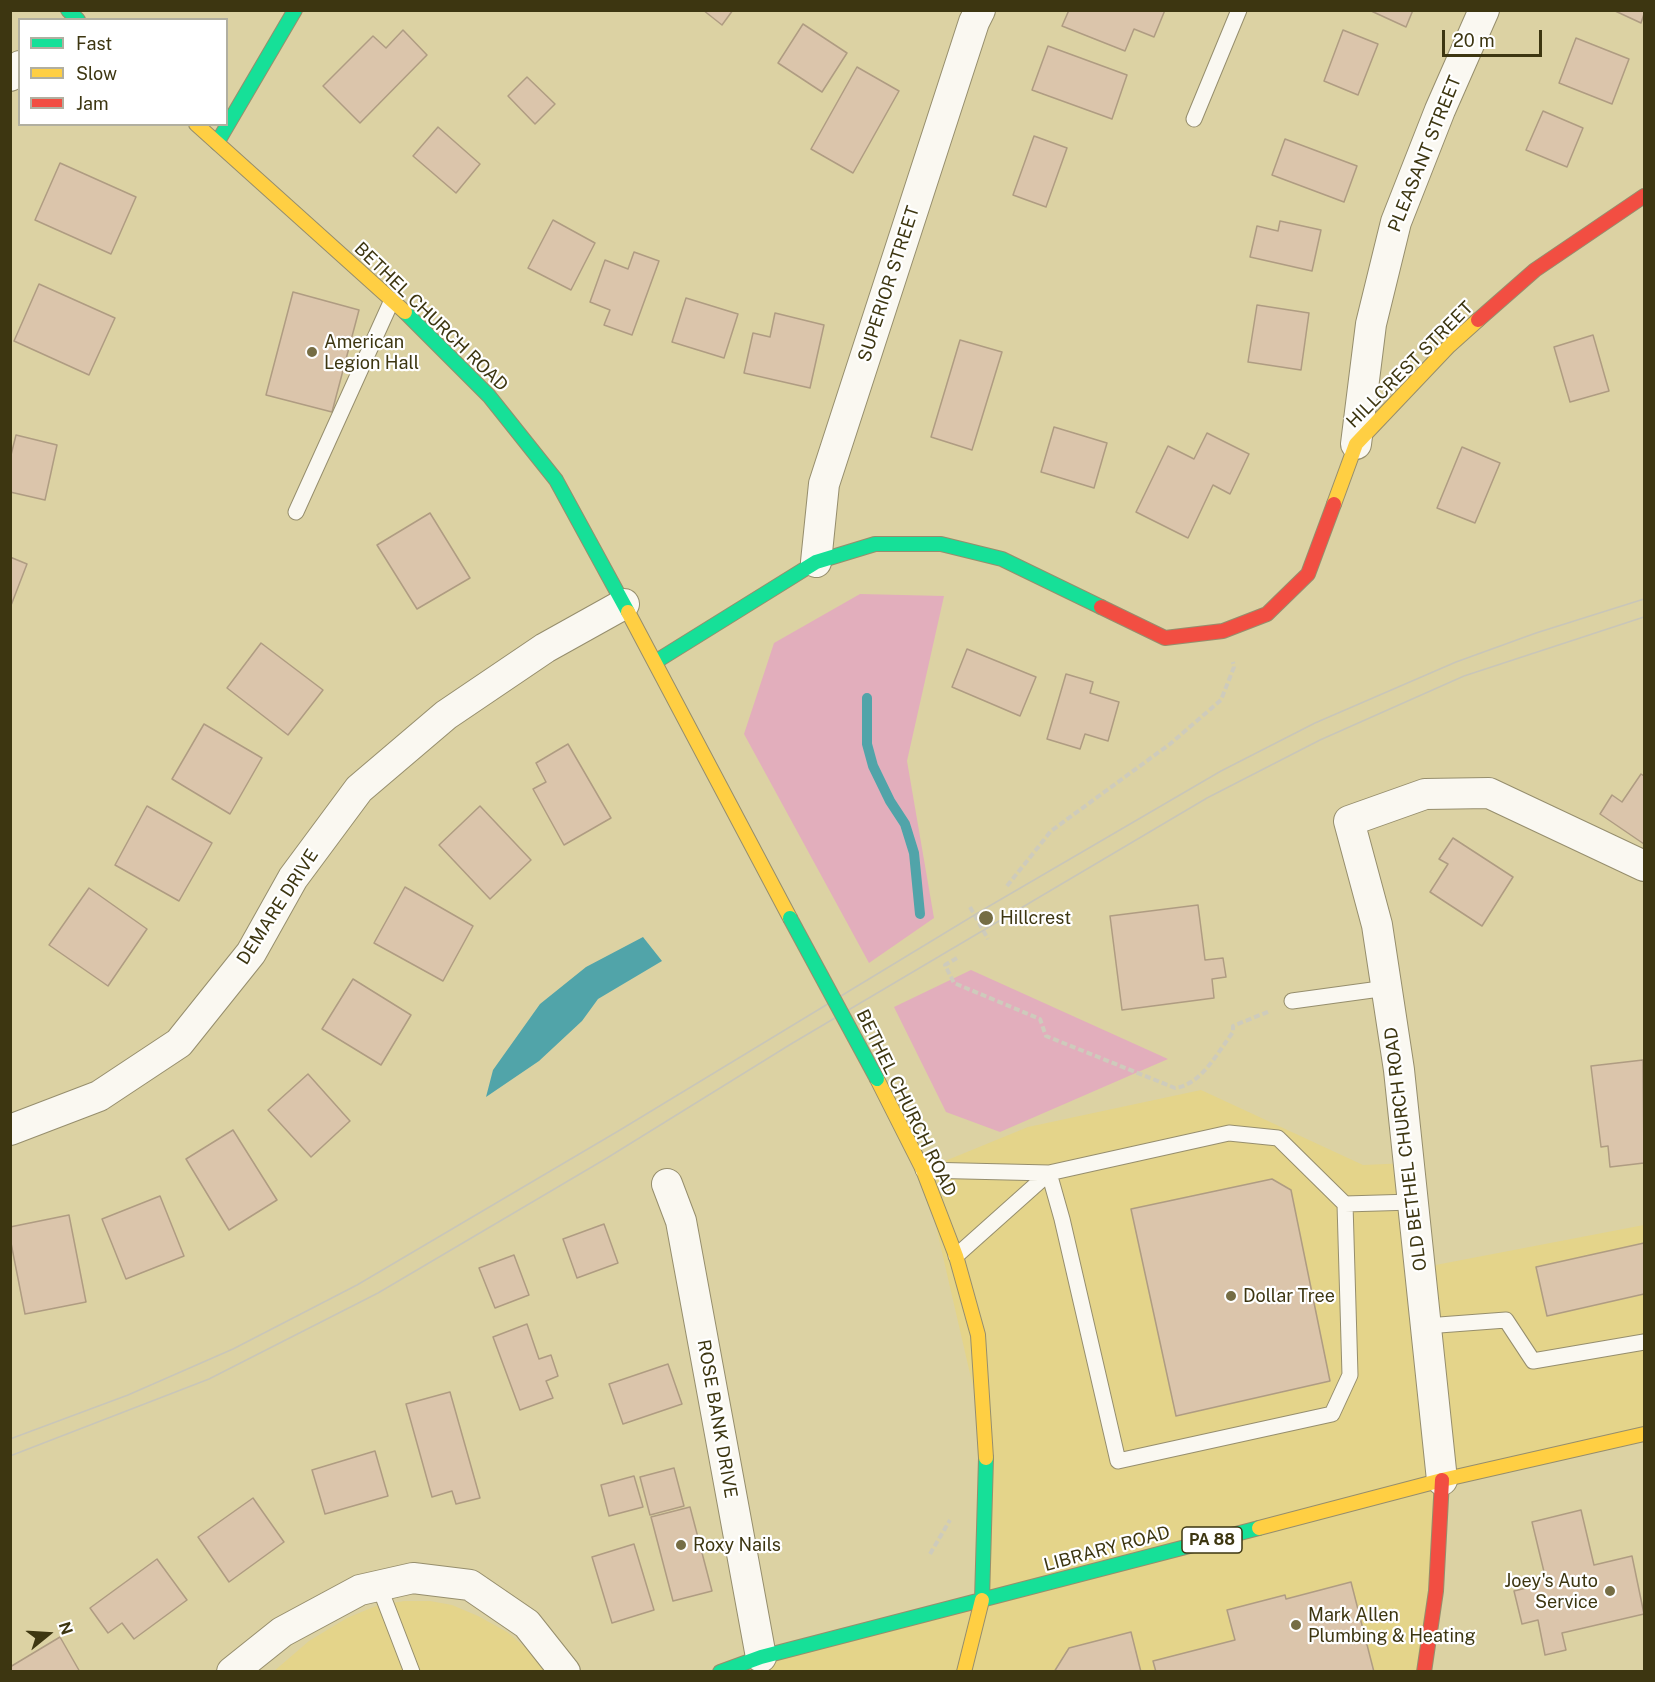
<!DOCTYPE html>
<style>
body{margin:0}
#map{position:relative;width:1655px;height:1682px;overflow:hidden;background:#dcd2a3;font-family:"Public Sans",sans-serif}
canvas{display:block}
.frame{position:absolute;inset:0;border:12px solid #3d3611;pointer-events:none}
.legend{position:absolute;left:18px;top:18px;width:210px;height:108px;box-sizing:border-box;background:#fff;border:2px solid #b1afa0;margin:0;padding:8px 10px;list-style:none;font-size:18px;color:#3d3611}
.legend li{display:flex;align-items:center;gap:12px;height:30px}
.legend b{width:30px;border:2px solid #b1afa0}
.north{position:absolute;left:18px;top:1604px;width:60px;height:60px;-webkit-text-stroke:4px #fff;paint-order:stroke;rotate:72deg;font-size:16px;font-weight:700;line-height:24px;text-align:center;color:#3d3611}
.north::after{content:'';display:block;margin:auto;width:21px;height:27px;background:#3d3611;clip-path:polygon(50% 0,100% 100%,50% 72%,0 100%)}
.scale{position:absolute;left:1442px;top:30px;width:100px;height:27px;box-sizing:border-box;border:3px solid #3d3611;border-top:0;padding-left:8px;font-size:18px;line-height:21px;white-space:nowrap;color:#3d3611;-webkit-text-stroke:4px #fff;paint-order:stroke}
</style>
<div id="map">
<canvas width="1655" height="1682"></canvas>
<div class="frame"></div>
<ul class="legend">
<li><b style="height:8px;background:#16e098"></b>Fast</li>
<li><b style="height:8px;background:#ffcf43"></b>Slow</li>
<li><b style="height:8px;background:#f24e42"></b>Jam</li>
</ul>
<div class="north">N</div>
<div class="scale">20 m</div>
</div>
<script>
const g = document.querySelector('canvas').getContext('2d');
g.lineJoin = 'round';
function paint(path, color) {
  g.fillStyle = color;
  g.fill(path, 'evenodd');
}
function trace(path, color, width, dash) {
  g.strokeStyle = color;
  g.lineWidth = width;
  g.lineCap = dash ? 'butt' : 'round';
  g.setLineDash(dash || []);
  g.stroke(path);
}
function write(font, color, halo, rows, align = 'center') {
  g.font = font + ' "Public Sans",sans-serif';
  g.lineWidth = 4.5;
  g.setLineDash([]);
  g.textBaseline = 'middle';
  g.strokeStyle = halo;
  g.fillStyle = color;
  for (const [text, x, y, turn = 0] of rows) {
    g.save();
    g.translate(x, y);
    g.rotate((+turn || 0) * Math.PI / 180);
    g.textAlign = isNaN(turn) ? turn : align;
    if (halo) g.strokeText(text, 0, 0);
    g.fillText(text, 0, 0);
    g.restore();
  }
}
paint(new Path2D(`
 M1201,1090L1363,1165L1409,1163L1420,1268L1644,1225V1434L1442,1480L1424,1671L720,1672L982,1600L986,1443L923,1170L1028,1127Z
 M404,1601H430L452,1605L478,1616L507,1632L537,1657L547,1672H273L309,1641L347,1618L376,1606Z`), '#e4d48a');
paint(new Path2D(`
 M860,594L944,596L907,761L934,918L869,963L744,734L774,643Z
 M971,970L1168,1059L1000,1132L946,1112L894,1007Z`), '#e2aebc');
paint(new Path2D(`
 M643,937L662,961L598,999L582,1021L539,1061L486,1097L493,1070L540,1004L586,967Z`), '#51a4a9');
trace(new Path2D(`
 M867,698V744L873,766L890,801L905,824L914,853L920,914`), '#51a4a9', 10);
const building = new Path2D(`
 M703,10H733L722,25Z
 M1069,10H1165L1154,37L1134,29L1125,51L1062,26Z
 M1369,10H1413L1406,27Z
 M1613,10H1644V14L1641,23Z
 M803,24L847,53L822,92L778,63Z
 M403,30L427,55L360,123L323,86L373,36L386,48Z
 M1343,30L1378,44L1358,95L1324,81Z
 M1576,38L1629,59L1612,104L1559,83Z
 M1048,46L1127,75L1112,119L1032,90Z
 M857,67L899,91L853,173L811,149Z
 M527,77L555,104L535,124L508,96Z
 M1543,111L1583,128L1567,167L1526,150Z
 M438,127L480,164L456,193L413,156Z
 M1034,136L1067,148L1046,207L1013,195Z
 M1285,139L1357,166L1344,202L1272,175Z
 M60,163L136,197L111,254L35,220Z
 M553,220L595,243L571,290L528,268Z
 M1280,221L1321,230L1312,271L1250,257L1257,226L1278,231Z
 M634,252L659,261L632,335L604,325L610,310L590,302L605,260L628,269Z
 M39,284L115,318L89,375L14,341Z
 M293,292L359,310L332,412L266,395Z
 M686,298L738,314L724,358L672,342Z
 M1257,305L1309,313L1301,370L1248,362Z
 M775,313L824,325L810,388L744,373L753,333L770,337Z
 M1593,335L1609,391L1570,402L1554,347Z
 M960,340L1002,352L972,450L931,437Z
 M1054,427L1107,443L1094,488L1041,472Z
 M1207,433L1249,454L1230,494L1213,485L1188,538L1136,512L1168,446L1194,459Z
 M16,435L57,445L45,500L10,492V459Z
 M1462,447L1500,463L1475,523L1437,508Z
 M430,513L470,578L417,609L377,545Z
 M10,557L27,564L10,608Z
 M261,643L323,690L288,735L227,688Z
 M967,649L1036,677L1020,716L952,687Z
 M1066,674L1093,682L1090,693L1119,702L1108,741L1085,734L1080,749L1047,739Z
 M204,724L262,758L230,814L172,779Z
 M568,744L611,818L564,845L533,789L546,782L536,763Z
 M1641,774L1644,776V844L1600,814L1612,795L1622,802Z
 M147,806L212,843L179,901L115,865Z
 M480,806L531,860L490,899L439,845Z
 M1453,838L1513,877L1482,926L1430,892L1448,864L1439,859Z
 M405,887L473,926L443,981L374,943Z
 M89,888L147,929L108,986L49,945Z
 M1198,905L1205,960L1223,958L1226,977L1212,979L1214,998L1122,1010L1110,916Z
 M353,979L411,1015L381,1065L322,1029Z
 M1643,1060L1644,1163L1610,1167L1608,1146L1601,1147L1591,1066Z
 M308,1074L350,1121L311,1157L268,1110Z
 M233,1130L277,1200L229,1230L186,1159Z
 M1272,1179L1291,1190L1330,1381L1176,1416L1131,1209Z
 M160,1196L184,1256L126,1279L102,1219Z
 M69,1215L86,1302L25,1314L10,1238V1227Z
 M604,1224L618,1263L577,1278L563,1239Z
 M1644,1243V1294L1547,1316L1536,1267Z
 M514,1255L529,1295L495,1308L479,1268Z
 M527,1324L539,1359L551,1355L558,1376L546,1381L553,1398L520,1410L493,1337Z
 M668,1364L682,1404L623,1424L609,1384Z
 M450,1392L480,1498L456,1504L452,1491L432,1497L406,1404Z
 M375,1451L388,1496L325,1514L312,1470Z
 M674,1468L684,1506L650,1515L640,1477Z
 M634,1476L643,1507L609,1516L601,1485Z
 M253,1498L284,1542L229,1582L198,1537Z
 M690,1507L712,1591L673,1601L651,1517Z
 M1581,1510L1594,1565L1632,1556L1644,1614L1562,1633L1566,1650L1545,1655L1538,1620L1522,1624L1514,1591L1530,1587L1528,1580L1545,1576L1532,1522Z
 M634,1544L654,1610L612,1623L592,1557Z
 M157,1559L187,1600L134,1639L122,1623L108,1633L90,1608Z
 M1351,1582L1374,1672H1156L1153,1661L1235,1640L1227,1610L1285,1595L1286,1599Z
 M1131,1632L1141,1672H1054L1069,1648Z
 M60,1637L80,1672H10V1667Z`);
paint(building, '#dbc5ab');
trace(building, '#af9c82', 1.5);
const lane = new Path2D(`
 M1194,119L1239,10
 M296,512L392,300
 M1292,1001L1387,988
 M923,1170L1049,1173L1229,1133L1278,1138L1345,1204L1350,1375L1332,1414L1118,1461L1062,1219L1049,1173
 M1345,1204L1413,1202
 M956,1256L1049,1173
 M1426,1326L1506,1320L1533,1361L1644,1342
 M379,1586L412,1672`);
const street = new Path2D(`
 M10,76L20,66
 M1356,444L1371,324L1396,222L1440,110L1484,10
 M816,562L824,484L974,22L980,10
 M10,1130L99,1096L179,1043L251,953L293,878L359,789L446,715L545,648L624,604
 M667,1184L681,1221L761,1657
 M1442,1480L1399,1070L1377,925L1349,821L1425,794L1489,793L1644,866
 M232,1672L282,1632L360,1590L413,1578L470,1585L527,1624L565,1672`);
const fast = new Path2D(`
 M68,10L78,20
 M217,143L295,10
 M405,312L489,396L556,480L628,612
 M655,662L816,562L875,544H941L1002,559L1101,607
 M982,1600L986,1458
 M720,1672L761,1657L1259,1528`);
const slow = new Path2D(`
 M196,124L405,312
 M1334,504L1356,444L1449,346L1478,320
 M628,612L790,918
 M877,1079L923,1170L956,1256L978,1335L986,1458
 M1259,1528L1442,1480L1644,1434
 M964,1672L982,1600`);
const jam = new Path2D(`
 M1478,320L1535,270L1644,196
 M1101,607L1165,638L1223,631L1267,614L1308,574L1334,504
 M1424,1672L1436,1591L1442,1480`);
trace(lane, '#968e6d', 17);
trace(street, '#968e6d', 32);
trace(fast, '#968e6d', 16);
trace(slow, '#968e6d', 16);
trace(jam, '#968e6d', 16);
trace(new Path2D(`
 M1007,886L1051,831L1170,744L1221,700L1234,667L1233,662
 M970,907L988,939
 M957,958L945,965L954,983L1040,1019L1046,1036L1175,1088C1201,1085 1218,1052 1233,1032V1026L1270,1011
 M930,1554L950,1520`), '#cecbbc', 4, [6, 3]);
trace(lane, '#faf8f1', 15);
trace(street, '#faf8f1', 30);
trace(fast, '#16e098', 14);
trace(slow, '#ffcf43', 14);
trace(jam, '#f24e42', 14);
trace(new Path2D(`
 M10,1439L128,1395L233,1349L357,1285L620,1130L986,908L1221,771L1315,723L1456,662L1536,633L1644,599
 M10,1456L209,1379L378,1293L607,1158L791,1044L1207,798L1320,740L1464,676L1644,617`), '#c9c6b8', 1.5);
const fastBridge = new Path2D(`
 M790,918L877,1079`);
trace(fastBridge, '#968e6d', 16, []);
trace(fastBridge, '#16e098', 14);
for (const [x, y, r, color] of [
 [312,352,6,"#756d44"],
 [986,918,8,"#756d44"],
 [1231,1296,6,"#756d44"],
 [681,1545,6,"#756d44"],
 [1610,1591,6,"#756d44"],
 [1296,1625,6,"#756d44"]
]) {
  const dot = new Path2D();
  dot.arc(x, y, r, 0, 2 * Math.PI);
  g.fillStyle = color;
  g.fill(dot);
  trace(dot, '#fff', 2);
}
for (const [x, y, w] of [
 [1212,1540,60]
]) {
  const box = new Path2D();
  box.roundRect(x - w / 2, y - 13, w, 26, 4.5);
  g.fillStyle = '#fff';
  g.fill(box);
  trace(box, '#3d3611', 1.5);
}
write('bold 16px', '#3d3611', null, [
 ["PA 88",1212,1540]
]);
write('18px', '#3d3611', '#fff', [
 ["PLEASANT STREET",1425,154,-68],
 ["SUPERIOR STREET",889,284,-72],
 ["BETHEL CHURCH ROAD",431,317,44],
 ["HILLCREST STREET",1410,365,-45],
 ["DEMARE DRIVE",278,907,-57],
 ["BETHEL CHURCH ROAD",906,1103,64],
 ["OLD BETHEL CHURCH ROAD",1406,1149,-97],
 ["ROSE BANK DRIVE",717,1419,80],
 ["LIBRARY ROAD",1107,1549,-15]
]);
write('18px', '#3d3611', '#fff', [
 ["American",324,342],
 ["Legion Hall",324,363],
 ["Hillcrest",1000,918],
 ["Dollar Tree",1243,1296],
 ["Roxy Nails",693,1545],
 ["Joey's Auto",1598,1581,"right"],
 ["Service",1598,1602,"right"],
 ["Mark Allen",1308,1615],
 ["Plumbing & Heating",1308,1636]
], 'left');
</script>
